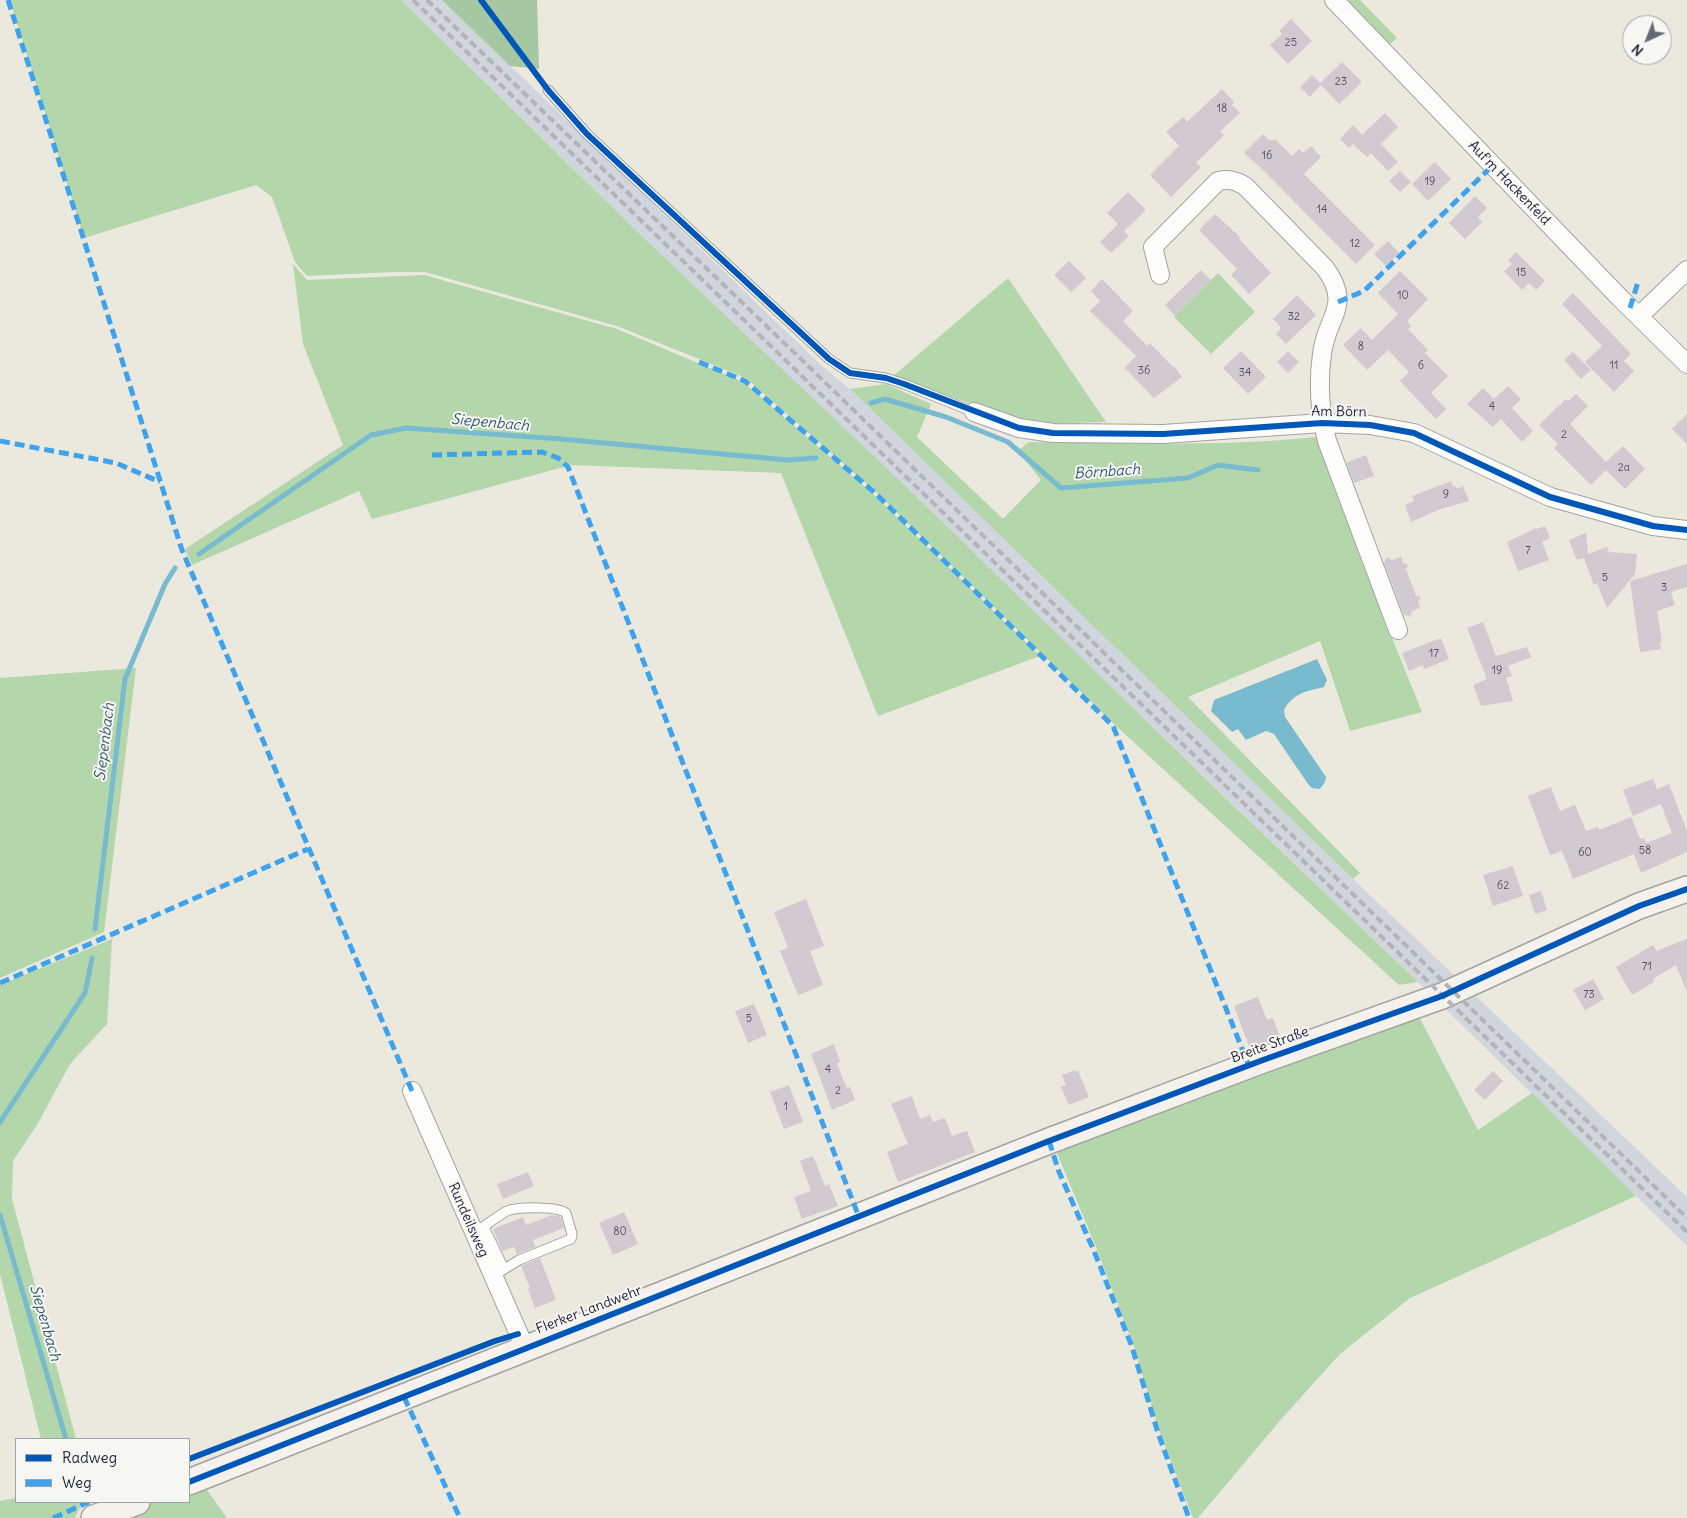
<!DOCTYPE html>
<meta charset="utf-8">
<style>
body{margin:0}
#map{position:relative;width:1687px;height:1518px;overflow:hidden;background:#ebe8de;font-family:Delius,sans-serif}
canvas{display:block}
.legend{position:absolute;left:15px;top:1438px;width:175px;height:65px;box-sizing:border-box;background:#f6f6f2;border:1px solid #a1a1a9;margin:0;padding:6px 9px;list-style:none;font-size:15px;color:#22223b}
.legend li{display:flex;align-items:center;gap:10px;height:25px}
.legend b{width:25px;border:1px solid #a1a1a9}
.north{position:absolute;left:1622px;top:15px;width:50px;height:50px;box-sizing:border-box;background:#f6f6f2;border:1px solid #a1a1a9;border-radius:50%;rotate:223deg;font-size:14px;font-weight:700;line-height:20px;text-align:center;color:#22223b}
.north::after{content:'';display:block;margin:auto;width:18px;height:22px;background:#686774;clip-path:polygon(50% 0,100% 100%,50% 72%,0 100%)}
</style>
<div id="map">
<canvas width="1687" height="1518"></canvas>
<ul class="legend">
<li><b style="height:6px;background:#0057b8"></b>Radweg</li>
<li><b style="height:6px;background:#3ea2ec"></b>Weg</li>
</ul>
<div class="north">N</div>
</div>
<script>
const g = document.querySelector('canvas').getContext('2d');
g.lineJoin = 'round';
function paint(path, color) {
  g.fillStyle = color;
  g.fill(path, 'evenodd');
}
function trace(path, color, width, dash) {
  g.strokeStyle = color;
  g.lineWidth = width;
  g.lineCap = dash ? 'butt' : 'round';
  g.setLineDash(dash || []);
  g.stroke(path);
}
function write(font, color, halo, rows, align = 'center') {
  g.font = font + ' Delius,sans-serif';
  g.lineWidth = 4;
  g.setLineDash([]);
  g.textBaseline = 'middle';
  g.strokeStyle = halo;
  g.fillStyle = color;
  for (const [text, x, y, turn = 0] of rows) {
    g.save();
    g.translate(x, y);
    g.rotate((+turn || 0) * Math.PI / 180);
    g.textAlign = isNaN(turn) ? turn : align;
    if (halo) g.strokeText(text, 0, 0);
    g.fillText(text, 0, 0);
    g.restore();
  }
}
paint(new Path2D(`
 M401,0H442L821,365L850,389L1353,879L1687,1197V1246L1418,982L630,225Z`), '#d0d5de');
paint(new Path2D(`
 M10,0H401L630,225L902,483L1208,781L1418,982L1399,985L1115,725L876,492L746,378L617,326L425,272H393L307,276L295,262L272,197L256,185L84,238Z
 M1338,0H1360L1397,38L1384,49Z
 M293,264L307,280L425,275L449,282L617,329L743,382L872,493L1040,656L878,716L781,473L571,465L372,519L359,491L192,565L185,549L343,445L303,344Z
 M1218,273L1255,312L1211,354L1174,317Z
 M1008,278L1106,422L1032,424L892,377Z
 M886,384L931,404L917,437L1003,519L1041,480L1018,451L1029,442C1124,443 1221,447 1316,437L1377,601L1422,712L1350,731L1320,641L1188,697L1360,873L1353,879L850,389Z
 M136,668L104,932L0,978V678Z
 M112,939L107,1024L70,1064L37,1125L13,1161L12,1199L76,1439H41L0,1274V985Z
 M1416,1011L1478,1130L1532,1093L1636,1196L1410,1298L1340,1354L1284,1416L1198,1518H1193L1160,1433L1134,1347L1098,1252L1054,1146Z
 M200,1480L227,1518H108L146,1502H189V1485Z
 M16,1498V1502H82L75,1518H0V1501Z`), '#b3d6ab');
paint(new Path2D(`
 M442,0H537L539,69L510,66Z`), '#a5c7a1');
paint(new Path2D(`
 M1317,659L1327,680L1324,687C1307,691 1293,693 1284,710L1285,717L1326,777L1325,782L1320,789L1312,788L1308,784L1274,734L1266,731L1246,740L1238,729L1232,732L1211,711L1214,700Z`), '#79bbce');
trace(new Path2D(`
 M871,403L885,399L946,417L1008,442L1061,488L1188,478L1218,465L1258,470
 M199,554L371,435L406,428L561,439L787,460L816,458
 M95,929L125,679L165,584L175,568
 M0,1122L85,993L92,958
 M0,1215L66,1439`), '#79bbce', 5);
paint(new Path2D(`
 M1291,19L1312,41L1288,64L1270,45L1282,34L1279,31Z
 M1342,62L1362,82L1339,104L1321,85L1310,97L1300,87L1312,75L1320,83Z
 M1222,89L1234,102L1232,105L1240,113L1220,131L1224,135L1196,163L1201,167L1171,197L1150,175L1179,146L1166,132L1183,117L1187,122Z
 M1385,113L1398,127L1381,144L1398,162L1388,171L1371,153L1367,157L1353,144L1349,148L1340,139L1353,125L1362,135Z
 M1263,134L1269,140H1276L1292,156L1299,149L1303,153L1311,146L1321,157L1304,174L1375,245L1356,264L1261,168L1244,153Z
 M1435,162L1451,179L1428,201L1412,184Z
 M1400,171L1411,182L1400,192L1389,181Z
 M1128,192L1146,210L1124,231L1122,229L1129,236L1111,253L1100,242L1118,224L1107,213Z
 M1475,196L1487,208L1478,217L1482,222L1465,239L1449,223Z
 M1215,214L1240,237L1239,239L1271,273L1249,294L1231,275L1237,269L1199,230Z
 M1388,241L1399,253L1386,266L1374,254Z
 M1516,252L1545,281L1536,290L1529,283L1522,290L1504,271L1512,264L1508,261Z
 M1069,261L1086,278L1071,292L1054,275Z
 M1201,270L1211,280L1175,316L1165,305Z
 M1400,271L1428,299L1407,321L1411,326L1408,329L1428,350L1425,353L1448,376L1431,393L1446,409L1436,419L1400,381L1409,372L1388,350L1367,370L1343,345L1361,328L1372,340L1398,314L1378,293Z
 M1102,279L1133,311L1123,321L1147,346L1150,343L1173,367L1174,366L1182,377L1154,398L1125,368L1136,356L1090,311L1100,301L1091,291Z
 M1573,293L1631,354L1624,361L1634,371L1614,392L1585,362L1602,346L1562,304Z
 M1297,295L1316,315L1286,344L1276,334L1281,328L1273,319Z
 M1241,351L1266,377L1248,394L1223,368Z
 M1288,351L1299,362L1288,373L1277,362Z
 M1573,352L1591,370L1581,379L1564,360Z
 M1508,386L1521,399L1512,408L1533,431L1522,442L1501,419L1493,427L1467,404L1483,388L1494,399Z
 M1576,394L1588,406L1570,424L1606,462L1623,446L1645,469L1625,489L1606,470L1591,485L1554,448L1558,444L1539,425L1566,399L1568,401Z
 M1687,414V444L1672,429Z
 M1366,455L1374,476L1354,483L1346,463Z
 M1451,481L1453,486H1455L1457,489L1463,486L1469,501L1441,509L1411,522L1405,505L1414,501L1412,496Z
 M1545,526L1550,538L1542,542L1549,560L1518,571L1507,542L1536,528L1537,529Z
 M1586,533L1588,554L1607,547L1609,552L1637,554L1635,574L1607,608L1597,583L1594,585L1584,558L1577,560L1569,540Z
 M1387,557L1392,560L1401,557L1403,563L1408,565L1406,569L1414,590L1416,596L1421,597L1418,602L1420,608L1412,611L1410,617L1403,614L1384,563Z
 M1687,564V587L1671,592L1675,605L1657,611L1662,642H1660L1661,649L1640,652L1630,581Z
 M1483,622L1496,656L1527,647L1531,657L1508,666L1512,676L1506,678L1513,701L1481,706L1473,685L1487,679L1467,628Z
 M1441,638L1449,659L1424,669L1423,665L1409,671L1402,653Z
 M1653,779L1657,789L1669,784L1687,831V852L1641,873L1634,854L1573,879L1562,851L1550,855L1528,796L1551,787L1560,811L1575,805L1586,831L1598,827L1599,830L1631,817L1640,839L1644,838L1646,843L1672,833L1661,804L1633,816L1623,790Z
 M1513,866L1523,896L1493,906L1483,875Z
 M1541,891L1547,910L1535,914L1529,895Z
 M806,899L824,946L810,951L823,985L798,995L780,951L788,948L774,912Z
 M1687,939V992L1676,965L1653,979L1654,982L1632,995L1616,967L1653,945L1656,951Z
 M1593,979L1604,999L1585,1010L1573,990Z
 M1258,997L1267,1020L1273,1018L1280,1037L1250,1049L1234,1006Z
 M754,1004L767,1035L748,1043L735,1011Z
 M834,1044L840,1062L837,1063L842,1077L847,1088L850,1087L855,1100L832,1110L811,1054Z
 M1075,1070V1072L1078,1071L1089,1097L1069,1105L1061,1087L1066,1085L1062,1075Z
 M1493,1071L1503,1081L1485,1100L1474,1090Z
 M789,1085L803,1122L784,1129L770,1092Z
 M912,1096L920,1119L930,1115L933,1122L945,1118L952,1136L967,1131L975,1152L898,1182L887,1152L908,1144L891,1104Z
 M813,1156L825,1186L829,1184L838,1206L802,1219L794,1197L811,1191L800,1161Z
 M528,1172L534,1186L503,1199L497,1184Z
 M624,1212L638,1244L613,1255L599,1223Z
 M552,1215L561,1217L564,1228L533,1240L535,1247L517,1254L514,1247L502,1251L493,1229L523,1217L526,1225Z
 M540,1258L556,1300L535,1308L528,1289L530,1288L521,1266Z`), '#d1cad1');
const lane = new Path2D(`
 M548,90L587,134L829,359L850,373L886,378L904,384L974,412
 M484,1227L504,1269
 M474,1233C485,1226 496,1217 507,1211C517,1207 557,1206 566,1213L572,1234L571,1239L519,1260L493,1276`);
const street = new Path2D(`
 M1334,0L1620,298L1687,364
 M1160,275L1153,247L1218,181C1229,179 1235,180 1245,186L1325,268C1353,306 1326,317 1322,354C1318,382 1320,413 1327,441L1398,630
 M1639,316L1687,270
 M974,412L1019,428L1053,433L1163,434L1322,423L1370,425L1414,433L1550,497L1653,526L1687,530
 M412,1091L525,1348`);
const secondary = new Path2D(`
 M189,1482L1049,1141L1263,1060L1442,996L1639,906L1687,889
 M94,1518L137,1502`);
trace(lane, '#a5a3a1', 11);
trace(street, '#a5a3a1', 20);
trace(secondary, '#a5a3a1', 28);
trace(lane, '#fcfcfa', 9);
trace(street, '#fcfcfa', 18);
trace(secondary, '#f5f1ec', 25);
trace(new Path2D(`
 M413,0L1687,1232
 M427,0L804,362L1687,1218`), '#b4b3b5', 4, [8, 4]);
trace(new Path2D(`
 M8,0L182,550L412,1091
 M1338,302L1364,291L1492,166
 M1630,308L1638,282
 M699,362L745,381L875,493L1113,726L1249,1066
 M0,441L116,463L160,482
 M432,455L542,452L558,458L568,467L859,1217
 M0,983L308,849
 M1049,1141L1059,1172L1094,1251L1132,1347L1158,1433L1189,1518
 M404,1397L460,1518
 M53,1518L89,1502`), '#3ea2ec', 5, [10, 5]);
trace(new Path2D(`
 M481,0L548,90L587,134L829,359L850,373L886,378L904,384L1019,428L1053,433L1163,434L1322,423L1370,425L1414,433L1550,497L1653,526L1687,530
 M189,1459L495,1341L518,1334
 M189,1482L1049,1141L1263,1060L1442,996L1639,906L1687,889`), '#0057b8', 6);
write('11px', '#4e4c60', null, [
 ["25",1291,43],
 ["23",1341,82],
 ["18",1222,109],
 ["16",1267,156],
 ["19",1430,182],
 ["14",1322,210],
 ["12",1355,244],
 ["15",1521,273],
 ["10",1403,296],
 ["32",1294,317],
 ["8",1361,347],
 ["6",1421,366],
 ["11",1614,366],
 ["36",1144,371],
 ["34",1245,373],
 ["4",1492,407],
 ["2",1564,435],
 ["2a",1624,468],
 ["9",1446,495],
 ["7",1528,551],
 ["5",1605,578],
 ["3",1664,588],
 ["17",1434,654],
 ["19",1497,671],
 ["58",1645,851],
 ["60",1585,853],
 ["62",1503,886],
 ["71",1647,967],
 ["73",1589,995],
 ["5",749,1019],
 ["4",828,1070],
 ["2",838,1091],
 ["1",786,1107],
 ["80",620,1232]
]);
write('14px', '#22223b', '#f6f6f2', [
 ["Auf'm Hackenfeld",1509,183,46],
 ["Am Börn",1339,412,1],
 ["Breite Straße",1270,1045,-20],
 ["Rundeilsweg",468,1220,66],
 ["Flerker Landwehr",589,1310,-21]
]);
write('italic 15px', '#315873', '#f6f6f2', [
 ["Siepenbach",490,423,5],
 ["Börnbach",1107,472,-4],
 ["Siepenbach",105,742,-83],
 ["Siepenbach",45,1323,74]
]);
</script>
